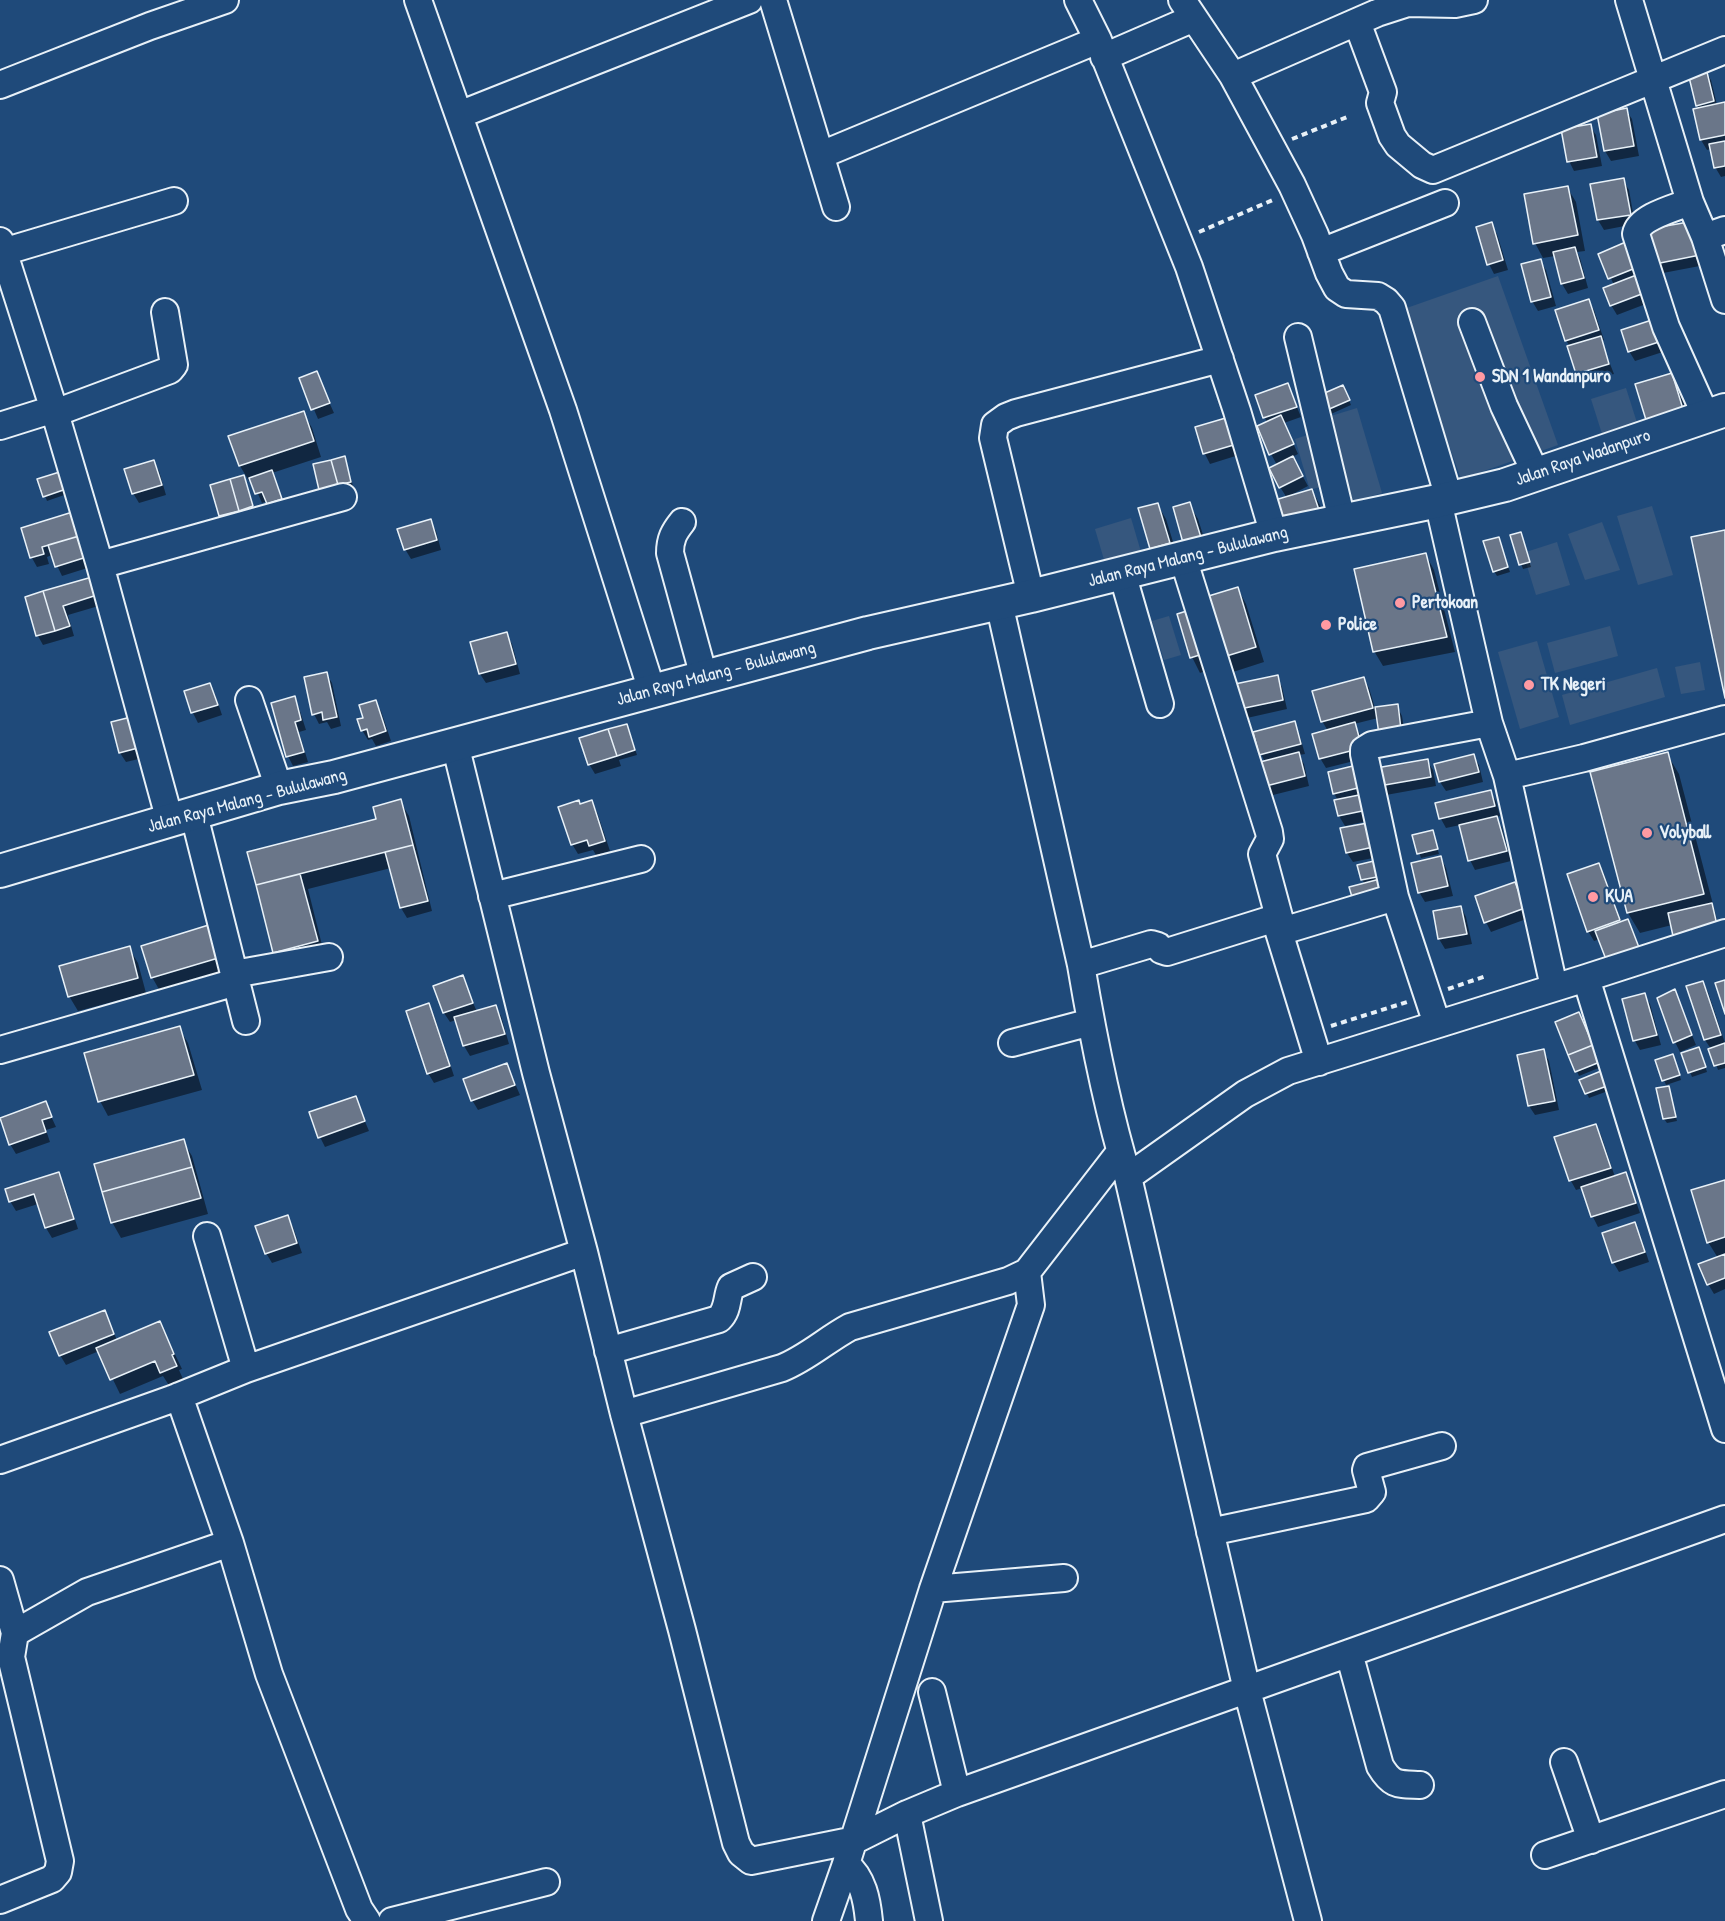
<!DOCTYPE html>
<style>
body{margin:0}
canvas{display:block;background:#1f4a7a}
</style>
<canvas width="1725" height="1921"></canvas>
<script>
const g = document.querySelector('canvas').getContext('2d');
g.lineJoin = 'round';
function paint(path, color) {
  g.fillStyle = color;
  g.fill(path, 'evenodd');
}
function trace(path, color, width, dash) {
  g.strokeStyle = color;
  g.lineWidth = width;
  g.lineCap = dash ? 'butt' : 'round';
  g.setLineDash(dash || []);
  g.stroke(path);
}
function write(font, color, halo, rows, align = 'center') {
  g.font = font + ' "Patrick Hand",sans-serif';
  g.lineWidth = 4.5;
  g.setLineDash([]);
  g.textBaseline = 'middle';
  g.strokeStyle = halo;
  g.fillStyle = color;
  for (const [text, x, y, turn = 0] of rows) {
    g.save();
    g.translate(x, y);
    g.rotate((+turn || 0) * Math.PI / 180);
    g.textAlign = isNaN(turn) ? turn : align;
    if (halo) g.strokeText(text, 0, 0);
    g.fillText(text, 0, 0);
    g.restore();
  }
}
paint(new Path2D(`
 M1498,276L1558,445L1461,479L1401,310Z
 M1626,388L1638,426L1603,437L1591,399Z
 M1357,408L1382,493L1347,503L1321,419Z
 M1314,433L1330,484L1310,490L1295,439Z
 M1652,506L1673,575L1638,585L1617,516Z
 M1131,518L1141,552L1105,563L1095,529Z
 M1602,522L1620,570L1585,580L1568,534Z
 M1557,542L1570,585L1536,595L1523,553Z
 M1169,616L1181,655L1164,660L1152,621Z
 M1610,626L1618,656L1555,673L1547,643Z
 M1537,641L1559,717L1520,729L1498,652Z
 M1700,662L1705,690L1681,694L1675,667Z
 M1657,668L1665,697L1570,725L1562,695Z`), '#36577e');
paint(new Path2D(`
 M1705,70L1711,80L1717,105L1725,106V176L1721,177L1715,167L1711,149L1707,150L1701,140L1695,110L1700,109L1697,105Z
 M1626,110L1632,119L1639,156L1611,161L1605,151Z
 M1590,126L1596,135L1602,166L1574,171L1569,161Z
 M1623,180L1629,190L1635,224L1604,230L1598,220L1592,186Z
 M1567,187L1576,202L1585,251L1577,252L1580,258L1588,288L1568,294L1562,284L1555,256L1543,258L1535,243Z
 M1693,223L1705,265L1663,273L1657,263Z
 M1491,224L1497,234L1508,270L1494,274L1489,264Z
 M1627,243L1651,302L1617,315L1611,305L1614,285L1600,255Z
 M1540,261L1546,270L1556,306L1538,311L1532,301Z
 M1589,301L1594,310L1604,340L1601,341L1614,374L1583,383L1577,374L1570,347L1566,340Z
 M1666,329L1672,349L1635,361L1629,351Z
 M316,373L334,413L318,419L301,379Z
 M1671,375L1680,390L1690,424L1656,435L1647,419Z
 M1288,385L1301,417L1284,423L1298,454L1292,457L1308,486L1289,496V497L1312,490L1320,505L1327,528L1287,498L1280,487L1277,465L1271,454L1267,423L1257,396Z
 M1345,391L1351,405L1331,414L1322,395Z
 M303,412L312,428L321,457L272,473L286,509L274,514L267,501L262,503L252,480L249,481L240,466L230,437Z
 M1228,419L1242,454L1210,464L1205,454L1197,428Z
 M344,458L353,486L323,493L321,489Z
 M153,462L159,471L166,495L139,503L133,493Z
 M244,477L254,511L226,526L220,516L211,486Z
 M39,480L73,492L47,501Z
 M1157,504L1166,519L1178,558L1161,564L1152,548Z
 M1189,504L1198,519L1211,560L1196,564Z
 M78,512L97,565L62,576L52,555L47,557L49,564L37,567L32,558L23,529Z
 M430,521L436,531L441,550L411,559L405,549Z
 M1511,536L1522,538L1531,567L1523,569Z
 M1498,538L1510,572L1497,576L1494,571Z
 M1426,555L1434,570L1455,652L1383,666L1374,651Z
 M91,579L102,605L68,615L74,636L43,645L38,636L27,598Z
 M1238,589L1246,604L1264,662L1230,673L1221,657Z
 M1179,615L1214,668L1200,673L1192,657Z
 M506,634L512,644L520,674L486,683L480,674Z
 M326,673L332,683L341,726L331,729L327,722L319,724L314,714Z
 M1277,677L1282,687L1287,709L1247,718L1242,708Z
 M1364,679L1369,688L1375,708L1397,706L1402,716L1407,748L1378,718L1354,724L1360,734L1366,758L1326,768L1320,758L1328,731L1322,721Z
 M210,685L215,694L222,715L198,723L193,713L186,692Z
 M294,698L299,708L306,730L299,732L308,762L293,766L288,756Z
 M375,702L381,711L391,741L376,746L372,739L368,740L362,730L365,719Z
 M130,719L143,758L126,762L120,753L113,723Z
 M1294,723L1299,733L1305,754L1299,755L1304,764L1309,786L1273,795L1267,786L1265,762L1261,754Z
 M629,730L637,755L619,760L621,766L595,774L589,764Z
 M1667,754L1679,774L1721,935L1680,945L1672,925L1640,933L1628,913L1592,773Z
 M1473,755L1479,765L1483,782L1446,791L1440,782Z
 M1427,761L1433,770L1436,786L1386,795L1380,785Z
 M1360,766L1377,819L1345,826L1339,816L1336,801H1338L1334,793Z
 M1490,792L1496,801L1500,816L1496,817L1502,828L1511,861L1475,870L1470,860L1460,825L1446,828L1441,819L1437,805Z
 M400,801L409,816L432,911L407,918L401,908L391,868L308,889L325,957L283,967L275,952L249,853L378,820Z
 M591,802L597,812L610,851L596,855L593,850L578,854L572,844L580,805Z
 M1372,823L1383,856L1353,862L1347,853Z
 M1414,836H1434L1439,854L1421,858Z
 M1441,858L1446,868L1453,896L1425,902L1419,892Z
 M1377,862L1383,880L1365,884L1362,880Z
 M1599,864L1604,874L1622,923L1627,921L1644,960L1600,939L1594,941L1588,931Z
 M1515,883L1529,918L1491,932L1486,922Z
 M1461,907L1466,917L1472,944L1445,949L1439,939L1434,912Z
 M214,925L233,971L161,993L152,977Z
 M129,948L138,963L146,993L78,1011L69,996Z
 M462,977L477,1012L495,1006L501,1016L509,1044L470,1056L464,1046L456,1020L450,1022L444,1013Z
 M1703,982L1708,992L1725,1043V1068L1718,1070L1711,1049L1705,1040Z
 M1674,991L1696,1045L1680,1052L1675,1042L1659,999Z
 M1644,994L1650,1004L1661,1045L1640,1050L1635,1041Z
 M428,1005L434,1015L454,1076L434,1083L428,1073Z
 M1579,1014L1601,1067L1579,1076L1557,1023Z
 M179,1028L188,1043L202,1090L108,1116L100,1101Z
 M1543,1051L1549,1061L1559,1110L1535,1115L1529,1106Z
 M1701,1053L1707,1072L1692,1077L1690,1072Z
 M1675,1060L1681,1080L1666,1085L1664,1080Z
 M507,1065L520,1095L478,1110L472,1100Z
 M1602,1077L1608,1091L1589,1098L1581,1081Z
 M1668,1087L1677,1121L1667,1123L1664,1119Z
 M355,1098L369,1131L325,1147L320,1137Z
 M45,1103L56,1127L46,1130L50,1142L16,1154L10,1144Z
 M1595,1125L1601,1135L1615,1177L1625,1174L1630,1184L1640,1213L1598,1227L1593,1217L1583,1188L1576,1190L1571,1181L1556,1138Z
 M183,1141L192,1156L208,1214L121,1238L112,1222Z
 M58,1174L64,1184L78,1229L52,1238L46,1228L38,1204L16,1211L10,1201Z
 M1725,1181V1289L1714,1294L1708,1284L1718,1258L1708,1242Z
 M287,1217L293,1227L302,1253L272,1263L266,1253Z
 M1634,1224L1640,1234L1649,1262L1619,1272L1613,1262Z
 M104,1312L117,1340L160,1323L182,1369L179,1370L184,1381L170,1387L163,1376L120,1394L99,1351L66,1365L60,1355Z`), '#0007');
const building = new Path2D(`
 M1706,68L1714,101L1696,106L1688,73Z
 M1725,102V135L1700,140L1693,109Z
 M1627,108L1634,146L1604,151L1597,114Z
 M1591,124L1597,157L1567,162L1561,129Z
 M1725,141V166L1714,168L1709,144Z
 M1624,178L1631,215L1597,220L1590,184Z
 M1568,186L1578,235L1533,244L1524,194Z
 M1694,221L1700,255L1655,264L1649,229Z
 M1492,222L1503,260L1487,265L1476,227Z
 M1628,241L1638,267L1608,279L1598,254Z
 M1575,247L1584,278L1561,284L1553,252Z
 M1541,259L1551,297L1531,302L1521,264Z
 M1639,274L1647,292L1610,306L1603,288Z
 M1589,299L1599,330L1565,341L1555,310Z
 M1661,317L1668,339L1628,352L1621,330Z
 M1601,336L1609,364L1576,374L1567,346Z
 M317,371L330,403L311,410L299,378Z
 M1672,373L1683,409L1646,420L1635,384Z
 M1288,383L1297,407L1263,418L1255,395Z
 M1343,385L1350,400L1327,410L1320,395Z
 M304,411L314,441L239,466L228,436Z
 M1281,415L1294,444L1269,455L1257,426Z
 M1229,417L1237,444L1203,454L1195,427Z
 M345,456L351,482L338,485L331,460Z
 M1293,456L1303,476L1279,488L1269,468Z
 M154,460L162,485L132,494L124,469Z
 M331,460L338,485L319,490L313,464Z
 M66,470L72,487L43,497L37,479Z
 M272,470L282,499L267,504L262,492L255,494L249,478Z
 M244,475L253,506L239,511L230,479Z
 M230,479L239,511L219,516L210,485Z
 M1312,489L1320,513L1282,524L1275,500Z
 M1190,502L1203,544L1185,550L1173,507Z
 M1158,503L1170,543L1150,549L1138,508Z
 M79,510L86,534L42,547L44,554L30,558L21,528Z
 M431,519L437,540L404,550L397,529Z
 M1725,530V698L1691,537Z
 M1521,532L1530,562L1519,565L1510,535Z
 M86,534L93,555L55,567L48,545Z
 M1499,537L1508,567L1493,572L1483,541Z
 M1426,553L1447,637L1373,652L1354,569Z
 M92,577L97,595L63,606L70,626L55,631L43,591Z
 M1238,587L1256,647L1220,658L1202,598Z
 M43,591L55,631L36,636L25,597Z
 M1193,609L1206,653L1190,658L1177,614Z
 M507,632L516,664L479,674L470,642Z
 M327,672L337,717L323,720L322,712L312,715L304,677Z
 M1278,675L1283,700L1240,709L1235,684Z
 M1364,677L1373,708L1321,722L1312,691Z
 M210,683L218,705L191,713L184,691Z
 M295,696L301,720L295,722L304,752L286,757L271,703Z
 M376,700L386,731L369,737L367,729L361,731L357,719L363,718L359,705Z
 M1398,704L1402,738L1380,741L1375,707Z
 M131,717L138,748L119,753L111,722Z
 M1295,721L1301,744L1259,755L1253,732Z
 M1355,722L1362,748L1319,759L1312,734Z
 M627,724L635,750L617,756L608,729Z
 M608,729L617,756L588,765L579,738Z
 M1299,752L1305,776L1266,786L1260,762Z
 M1668,752L1704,894L1627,913L1590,772Z
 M1474,754L1479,772L1439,782L1434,764Z
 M1428,759L1431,777L1379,786L1376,768Z
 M1361,764L1366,786L1333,794L1328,772Z
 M1491,790L1495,806L1439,819L1435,803Z
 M1369,793L1372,809L1338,816L1334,800Z
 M401,799L413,845L256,885L247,852L376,819L373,807Z
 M579,800L580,804L592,800L605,841L589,846L587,840L571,845L558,807Z
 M1497,816L1507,851L1468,861L1459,825Z
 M1373,822L1378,846L1346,853L1340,828Z
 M1433,830L1438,849L1417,854L1412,835Z
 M413,845L428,901L400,908L385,852Z
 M1441,856L1448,886L1418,893L1411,863Z
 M1378,860L1382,876L1361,880L1357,865Z
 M1599,863L1620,920L1587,932L1567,874Z
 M300,874L318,941L273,953L256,885Z
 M1380,879L1385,899L1355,907L1349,887Z
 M1515,882L1525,908L1484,923L1475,896Z
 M1712,903L1717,925L1673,936L1668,913Z
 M1461,906L1467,934L1438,939L1433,911Z
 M1628,919L1640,950L1607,962L1595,931Z
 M215,923L225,956L151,978L141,946Z
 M130,946L138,978L68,997L59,966Z
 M463,975L473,1003L443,1013L433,986Z
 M1725,980V1014L1715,983Z
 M1703,981L1721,1035L1704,1040L1686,986Z
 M1675,989L1692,1035L1673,1043L1657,998Z
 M1645,993L1657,1035L1633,1041L1622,999Z
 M429,1003L450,1066L427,1074L406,1011Z
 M496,1005L505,1034L463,1046L454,1017Z
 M1579,1012L1593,1045L1568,1055L1555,1022Z
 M180,1026L194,1075L98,1102L84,1053Z
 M1725,1043V1063L1714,1066L1708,1049Z
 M1593,1045L1600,1062L1575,1072L1568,1055Z
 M1699,1047L1706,1067L1688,1073L1681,1053Z
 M1544,1049L1555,1101L1528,1106L1517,1055Z
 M1673,1054L1680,1075L1662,1081L1655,1060Z
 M507,1063L515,1085L471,1101L463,1079Z
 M1601,1071L1607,1086L1585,1094L1579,1080Z
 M1669,1086L1676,1117L1663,1119L1656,1088Z
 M356,1096L365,1121L318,1138L309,1112Z
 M46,1101L52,1117L42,1120L46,1132L9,1145L0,1118Z
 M1596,1124L1611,1168L1569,1181L1554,1137Z
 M184,1139L192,1167L102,1192L94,1164Z
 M192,1167L201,1198L111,1223L102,1192Z
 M59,1172L74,1219L45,1228L34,1194L9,1202L5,1189Z
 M1626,1172L1636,1203L1591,1217L1581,1187Z
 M1725,1180V1237L1707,1243L1691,1190Z
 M288,1215L297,1243L265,1254L255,1226Z
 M1635,1222L1645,1252L1612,1263L1602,1233Z
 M1725,1254V1278L1707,1285L1698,1264Z
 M105,1310L114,1334L59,1356L49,1332Z
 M160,1321L174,1354L172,1355L177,1366L160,1373L155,1361L110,1380L96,1348Z`);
paint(building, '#6a7689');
trace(building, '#e8f1f8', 1.5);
const minor = new Path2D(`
 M418,0L563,410L652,691
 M773,0L836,207
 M1078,0L1098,40L1189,267L1237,411L1274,535
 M1182,0L1233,76L1292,185L1315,235L1329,273L1337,288L1346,294L1378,296L1386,301L1392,308L1449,498
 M1629,0L1690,202L1705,237L1725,300
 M1357,22L1383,92L1380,103L1392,136L1398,145L1422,165L1433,170L1725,50
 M1104,57L1194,18
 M1233,76L1377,13L1408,3L1455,4L1474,0
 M0,85L150,26L225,0
 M459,115L749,0
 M821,155L1098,40
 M1690,202C1675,208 1639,217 1636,234L1666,327L1706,416
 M1705,237L1725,230
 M0,241L55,413L100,565L170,821
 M3,252L174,201
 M1321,252L1445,203
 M1472,322L1504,406L1536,474
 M1298,337L1342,520
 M55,413L170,370L174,365L165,312
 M0,426L54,409
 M1438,501L1489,723L1507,776L1554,987
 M682,522C674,532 670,539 670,553L704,677
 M1183,558L1269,832L1270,839L1262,854L1279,917V932L1319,1062
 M100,565L343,497
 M1122,573L1160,704
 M1031,596L993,438L995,425L1006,417L1016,413L1220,359
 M999,603L1081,965C1093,1036 1107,1109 1128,1177L1247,1690L1308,1921
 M249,700L279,788
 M455,744L536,1073L584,1252L624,1414L682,1630L736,1843L741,1853L751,1861L855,1840L907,1814L957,1793L1725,1519
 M1507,776L1584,758L1725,719
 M194,815L246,1021
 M492,896L641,859
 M1279,932L1395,897
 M1081,965L1151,944L1158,946L1161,950L1167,952L1279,917
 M234,974L329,957
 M1586,978L1725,1429
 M1437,1024L1395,897L1364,754V750L1372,745L1489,723
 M1012,1043L1091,1022
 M0,1050L236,982
 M1128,1177L1245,1094L1288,1071L1586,978L1725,933
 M207,1236L246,1369
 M608,1351L719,1319C729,1309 726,1298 731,1287L753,1277
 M624,1414L782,1368C807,1358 826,1340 850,1327L1008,1281L1027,1272L1120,1152
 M0,1460L172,1399L246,1369L584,1252
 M1210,1532L1366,1499L1372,1492L1366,1470L1367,1467L1442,1446
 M230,1543L269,1674L359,1909L367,1921
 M0,1580L15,1633L11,1657L60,1861L58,1872L52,1879L0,1900
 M933,1589L1064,1578
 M15,1633L87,1592L230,1543L179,1396
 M1349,1653L1380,1766C1392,1786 1398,1784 1420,1785
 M932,1692L957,1793
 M1564,1762L1591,1840
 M907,1814L929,1921
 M1545,1855L1725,1794
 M392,1921L546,1882
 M826,1921L846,1864
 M869,1921C867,1900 863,1878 846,1864L933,1589L1031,1305L1027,1272`);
const major = new Path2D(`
 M0,871L279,788L334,777L868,633L1031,596L1274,535L1438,501L1505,485L1725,410`);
trace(minor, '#e8f1f8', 30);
trace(major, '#e8f1f8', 36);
trace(new Path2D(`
 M1292,139L1347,117
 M1199,232L1275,199
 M1448,989L1486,976
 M1331,1026L1407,1002`), '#e8f1f8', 4, [6, 4.5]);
trace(minor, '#1f4a7a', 26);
trace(major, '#1f4a7a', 32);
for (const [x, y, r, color] of [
 [1480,377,6,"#ff9aa2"],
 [1400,603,6,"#ff9aa2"],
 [1326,625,6,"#ff9aa2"],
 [1529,685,6,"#ff9aa2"],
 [1647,833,6,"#ff9aa2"],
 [1593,897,6,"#ff9aa2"]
]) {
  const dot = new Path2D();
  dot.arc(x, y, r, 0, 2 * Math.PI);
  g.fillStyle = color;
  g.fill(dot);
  trace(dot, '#1f4a7a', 2);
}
write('bold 18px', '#e8f1f8', '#1f4a7a', [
 ["SDN 1 Wandanpuro",1492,377],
 ["Pertokoan",1412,603],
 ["Police",1338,625],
 ["TK Negeri",1541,685],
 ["Volyball",1659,833],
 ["KUA",1605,897]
], 'left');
write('18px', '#e8f1f8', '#1f4a7a', [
 ["Jalan Raya Wadanpuro",1583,458,-19],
 ["Jalan Raya Malang - Bululawang",1188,557,-14],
 ["Jalan Raya Malang - Bululawang",716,674,-15],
 ["Jalan Raya Malang - Bululawang",247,801,-15]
]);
</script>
